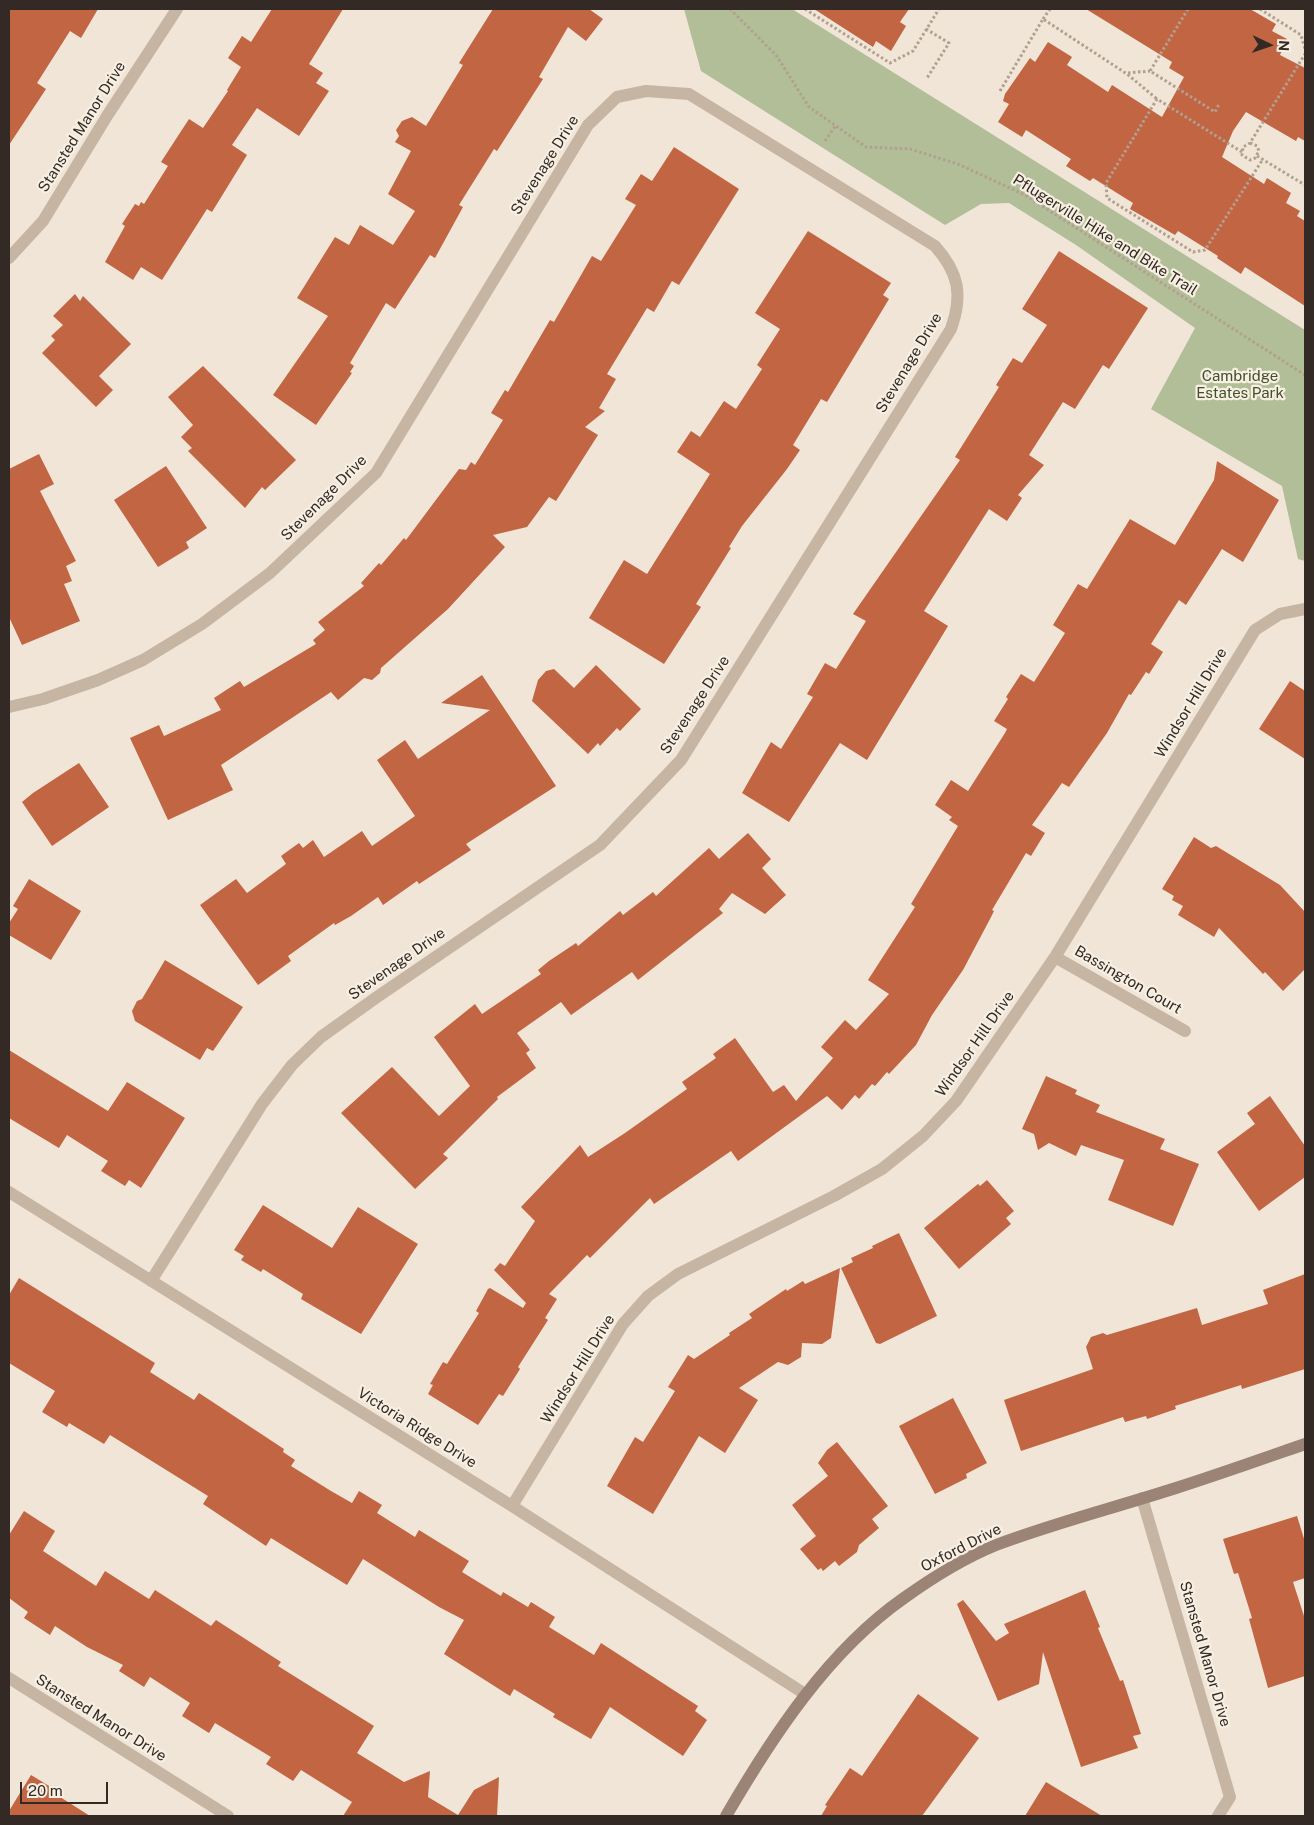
<!DOCTYPE html>
<style>
body{margin:0}
#map{position:relative;width:1314px;height:1825px;overflow:hidden;background:#f0e5d7;font-family:"Public Sans",sans-serif}
canvas{display:block}
.frame{position:absolute;inset:0;border:10px solid #332a25;pointer-events:none}
.north{position:absolute;left:1244px;top:20px;width:50px;height:50px;-webkit-text-stroke:4px #f8efe3;paint-order:stroke;rotate:93deg;font-size:14px;font-weight:700;line-height:20px;text-align:center;color:#332a25}
.north::after{content:'';display:block;margin:auto;width:18px;height:22px;background:#332a25;clip-path:polygon(50% 0,100% 100%,50% 72%,0 100%)}
.scale{position:absolute;left:20px;top:1782px;width:88px;height:22px;box-sizing:border-box;border:2px solid #332a25;border-top:0;padding-left:6px;font-size:15px;line-height:18px;white-space:nowrap;color:#332a25;-webkit-text-stroke:4px #f8efe3;paint-order:stroke}
</style>
<div id="map">
<canvas width="1314" height="1825"></canvas>
<div class="frame"></div>
<div class="north">N</div>
<div class="scale">20 m</div>
</div>
<script>
const g = document.querySelector('canvas').getContext('2d');
g.lineJoin = 'round';
function paint(path, color) {
  g.fillStyle = color;
  g.fill(path, 'evenodd');
}
function trace(path, color, width, dash) {
  g.strokeStyle = color;
  g.lineWidth = width;
  g.lineCap = dash ? 'butt' : 'round';
  g.setLineDash(dash || []);
  g.stroke(path);
}
function write(font, color, halo, rows, align = 'center') {
  g.font = font + ' "Public Sans",sans-serif';
  g.lineWidth = 4.5;
  g.setLineDash([]);
  g.textBaseline = 'middle';
  g.strokeStyle = halo;
  g.fillStyle = color;
  for (const [text, x, y, turn = 0] of rows) {
    g.save();
    g.translate(x, y);
    g.rotate((+turn || 0) * Math.PI / 180);
    g.textAlign = isNaN(turn) ? turn : align;
    if (halo) g.strokeText(text, 0, 0);
    g.fillText(text, 0, 0);
    g.restore();
  }
}
paint(new Path2D(`
 M684,9H792L1305,330V561L1298,559L1282,486L1151,409L1195,328L1076,245L1009,203L981,204L945,225L701,71Z`), '#b1be98');
paint(new Path2D(`
 M9,9H98L81,38L70,31L37,83L46,89L9,145Z
 M272,9H343L309,64L323,73L316,83L329,91L299,136L257,108L232,145L247,155L212,212L207,209L162,280L141,267L133,280L105,262L125,226L122,224L135,204L139,206L141,202L144,204L168,166L161,162L189,119L203,128L228,91L227,90L241,67L228,58L242,36L251,42Z
 M493,9H589L603,19L586,41L568,27L539,77L543,79L497,151L494,149L459,205L463,207L435,258L430,255L395,309L386,303L350,363L354,366L350,372L352,373L316,425L273,395L328,316L297,298L335,237L349,245L360,225L393,245L415,211L388,194L411,151L395,142L399,136L396,130L402,121L412,117L426,126L463,65L459,63Z
 M814,9H909L900,22L906,26L891,51L876,41L873,47Z
 M1086,9H1250L1276,24L1272,31L1287,39L1280,55L1305,68V141L1298,137L1296,141L1246,112L1233,131L1222,157L1264,184L1267,178L1291,193L1286,203L1300,211L1297,216L1305,221V306L1245,267L1241,274L1217,258L1218,256L1178,231L1175,235L1130,209L1133,203L1093,178L1090,181L1066,166L1071,159L1026,130L1022,137L998,122L1009,104L1003,101L1005,94L1030,58L1035,62L1048,42L1072,57L1067,65L1108,92L1112,85L1162,117L1184,77L1169,68L1172,62Z
 M674,147L739,189L679,285L672,281L654,312L647,308L607,374L616,379L599,408L605,411L585,427L598,435L556,501L549,497L527,527L493,535L505,547L448,609L381,668L380,673L372,680L364,678L338,700L331,692L221,765L233,790L168,820L130,738L159,725L164,736L221,710L214,698L240,681L244,687L316,644L313,640L325,630L318,622L364,586L361,583L379,563L381,565L404,538L406,540L459,469L466,470L471,462L475,465L503,420L491,413L505,390L508,392L550,320L554,322L592,256L601,261L636,205L625,199L641,174L652,181Z
 M808,231L891,283L883,295L889,299L827,402L821,399L793,445L800,450L787,469L742,526L729,547L731,548L696,604L701,607L664,664L589,618L624,560L647,574L710,474L677,452L691,431L700,437L724,401L736,409L762,369L757,365L780,329L755,313Z
 M1059,251L1148,308L1109,369L1103,365L1075,409L1063,402L1029,455L1044,465L1018,495L1022,498L1007,521L989,509L924,611L948,626L867,760L840,743L789,822L742,793L771,742L781,749L813,697L807,694L825,663L836,669L866,621L853,614L960,460L955,457L999,387L996,385L1013,358L1022,363L1047,325L1022,309Z
 M75,294L80,301L83,296L131,344L99,376L113,390L96,407L42,353L55,340L51,336L63,325L53,316Z
 M203,366L296,460L265,490L262,487L245,508L188,451L192,448L181,437L193,425L168,397Z
 M39,454L54,484L40,491L76,561L66,566L72,581L64,584L80,621L22,645L9,617V469Z
 M1217,461L1279,500L1243,562L1222,549L1186,605L1179,600L1151,644L1163,652L1149,674L1146,672L1131,695L1129,694L1107,733L1069,787L1062,783L1032,825L1045,833L1031,856L1026,853L992,910L994,911L990,919L963,970L932,1015L916,1045L889,1074L887,1072L875,1086L872,1084L859,1099L855,1095L842,1110L827,1096L738,1161L731,1151L654,1204L650,1198L590,1258L587,1255L549,1294L557,1299L545,1318L548,1320L518,1367L520,1369L503,1396L499,1394L478,1425L428,1394L433,1385L430,1384L443,1362L447,1364L479,1313L476,1311L488,1289L490,1288L523,1308L526,1303L494,1270L500,1263L505,1266L535,1221L521,1207L580,1145L588,1157L625,1133L687,1089L682,1082L716,1058L713,1054L735,1038L773,1092L784,1085L796,1101L833,1058L821,1047L845,1020L856,1030L889,994L868,980L915,907L911,904L958,826L949,820L952,817L935,805L951,780L968,791L1005,733L1007,729L994,721L1008,699L1006,697L1021,674L1034,682L1065,633L1053,625L1078,584L1087,589L1130,519L1175,545L1214,480Z
 M166,466L207,528L186,542L189,548L158,567L114,500Z
 M596,665L641,709L620,731L617,728L600,746L598,743L588,754L532,701L538,680L546,671L554,669L574,688Z
 M482,675L556,786L466,844L471,850L419,884L417,881L383,905L378,897L351,916L335,925L334,923L288,956L291,961L258,985L200,905L236,879L247,893L286,864L281,856L299,843L303,848L313,840L324,857L362,831L372,846L415,816L377,760L405,740L418,759L490,710L441,703Z
 M1290,681L1305,691V759L1259,729Z
 M79,763L109,807L52,846L22,802L33,793Z
 M748,833L771,859L762,868L786,895L765,914L732,893L719,909L723,913L638,980L632,972L571,1015L561,1002L517,1033L530,1050L526,1053L536,1068L497,1097L498,1099L443,1154L448,1158L415,1189L341,1113L392,1067L439,1116L470,1086L434,1037L475,1004L482,1014L541,974L538,970L549,961L576,943L578,946L620,911L623,915L653,892L656,896L709,848L719,859Z
 M1194,837L1211,848L1216,846L1280,885L1305,912V969L1283,991L1265,972L1263,974L1219,928L1214,937L1178,915L1183,906L1172,900L1174,896L1162,889Z
 M29,879L81,911L51,960L9,935V923L18,909L13,906Z
 M165,960L243,1007L213,1051L207,1048L200,1060L135,1021L132,1011L137,1001L142,999Z
 M9,1050L108,1111L127,1082L185,1118L141,1188L129,1180L125,1186L101,1171L108,1161L67,1135L59,1148L9,1118Z
 M1046,1076L1077,1090L1075,1094L1100,1105L1096,1112L1165,1139L1160,1149L1199,1164L1173,1226L1108,1200L1124,1160L1081,1145L1076,1156L1049,1143L1038,1150L1034,1134L1022,1129Z
 M1270,1096L1305,1146V1177L1259,1211L1217,1152L1255,1124L1247,1113Z
 M987,1180L1014,1211L1006,1218L1011,1224L959,1269L924,1228L978,1184L980,1186Z
 M263,1205L332,1248L358,1207L418,1244L361,1334L301,1299L303,1294L263,1269L261,1272L241,1260L244,1256L234,1250Z
 M899,1233L937,1316L880,1344L876,1343L841,1268L853,1262L851,1258L873,1248L872,1246Z
 M840,1268L831,1338L822,1344L802,1343L801,1357L788,1365L778,1362L739,1388L758,1400L725,1453L699,1436L653,1514L607,1486L635,1437L643,1442L675,1391L668,1387L688,1355L694,1359L730,1335L729,1333L752,1318L749,1314L786,1289L787,1291L803,1281L805,1284Z
 M1305,1274V1369L1242,1389L1241,1385L1175,1406L1176,1409L1147,1419L1146,1416L1125,1422L1123,1417L1021,1451L1004,1400L1093,1369L1086,1347L1091,1337L1103,1333L1107,1335L1197,1308L1202,1325L1268,1304L1263,1290Z
 M19,1278L155,1363L150,1372L194,1400L199,1393L284,1449L283,1452L295,1460L291,1466L331,1491L352,1503L359,1491L382,1505L377,1513L415,1537L419,1530L469,1561L462,1572L501,1596L503,1592L528,1607L531,1602L555,1617L549,1627L594,1655L601,1643L698,1706L695,1711L707,1720L683,1756L610,1707L591,1739L553,1717L555,1714L514,1689L510,1696L444,1654L464,1620L439,1607L363,1559L347,1585L271,1538L266,1546L203,1504L208,1496L110,1435L104,1444L69,1423L67,1427L42,1412L55,1391L9,1363V1295Z
 M953,1398L987,1463L966,1474L967,1478L935,1494L899,1426Z
 M837,1442L888,1506L872,1519L879,1528L859,1545L857,1552L839,1566L835,1561L823,1571L821,1568L818,1570L800,1549L816,1536L792,1505L828,1476L818,1463L827,1450Z
 M24,1511L55,1531L43,1551L96,1586L105,1571L149,1599L155,1590L211,1626L216,1620L281,1662L278,1666L374,1726L357,1753L404,1782L430,1771L428,1797L458,1815L474,1790L499,1777L497,1816H343L352,1802L301,1770L293,1781L266,1764L271,1757L215,1723L209,1733L182,1716L190,1703L150,1677L144,1687L119,1671L123,1665L87,1647L55,1626L50,1635L24,1618L28,1612L9,1598V1535Z
 M1297,1516L1305,1542V1578L1293,1582L1305,1619V1676L1268,1688L1249,1619L1252,1618L1238,1573L1234,1574L1223,1539Z
 M1085,1590L1100,1627L1098,1628L1120,1681L1123,1680L1141,1734L1133,1736L1138,1748L1081,1767L1043,1652L1039,1684L998,1701L957,1604L963,1600L996,1641L1009,1633L1004,1624Z
 M918,1694L979,1738L922,1816H821L827,1806L825,1805L850,1768L862,1776Z
 M31,1775L59,1792L57,1795L90,1816H9V1811Z
 M1046,1782L1102,1816H1025Z`), '#c26543');
trace(new Path2D(`
 M730,9L776,55L809,107L866,147L910,149L958,164L1025,195L1305,375
 M805,9L890,63L913,51L939,9
 M1188,9L1150,71L1215,112L1219,104
 M1260,9L1301,35L1305,49
 M1043,19L1050,9
 M926,29L949,43L927,78
 M1128,73L1150,71
 M1000,91L1043,19L1127,74L1157,99
 M825,141L836,125
 M1250,143L1257,146L1259,151L1255,158L1250,160L1242,155L1243,147L1250,143L1305,54
 M1242,152L1157,99L1106,183L1107,198L1193,252L1205,250L1263,159
 M1257,156L1305,185`), '#b39f8f', 3, [2.5, 2.5]);
trace(new Path2D(`
 M9,258L43,221L107,116L177,9
 M9,707L43,699L98,680L143,660L202,624L270,573L376,473L588,125L617,97L646,91L689,94L935,246C959,273 963,295 951,329L681,760L600,845L377,997L321,1037L292,1065L262,1104L151,1281
 M1055,957L1185,1031
 M9,1192L512,1506L805,1694
 M1142,1498L1230,1797L1218,1816
 M512,1506L623,1324L648,1296L678,1274L834,1196L882,1169L923,1136L956,1101L1055,957L1255,630L1280,614L1305,609
 M9,1678L228,1816`), '#c7b5a4', 12);
trace(new Path2D(`
 M726,1816C772,1737 828,1651 904,1598C932,1578 964,1558 996,1545C1054,1523 1117,1507 1176,1488C1220,1474 1262,1459 1305,1444`), '#9b8476', 12);
write('15px', '#332a25', '#f8efe3', [
 ["Stansted Manor Drive",82,127,-58],
 ["Stevenage Drive",545,165,-58],
 ["Pflugerville Hike and Bike Trail",1105,235,32],
 ["Stevenage Drive",909,363,-59],
 ["Stevenage Drive",324,498,-45],
 ["Windsor Hill Drive",1191,703,-59],
 ["Stevenage Drive",695,705,-57],
 ["Stevenage Drive",397,964,-35],
 ["Bassington Court",1128,980,30],
 ["Windsor Hill Drive",975,1044,-55],
 ["Windsor Hill Drive",578,1369,-58],
 ["Victoria Ridge Drive",417,1428,32],
 ["Oxford Drive",961,1548,-27],
 ["Stansted Manor Drive",1205,1654,74],
 ["Stansted Manor Drive",101,1718,32]
]);
write('15px', '#41502a', '#f8efe3', [
 ["Cambridge",1240,376],
 ["Estates Park",1240,393]
]);
</script>
